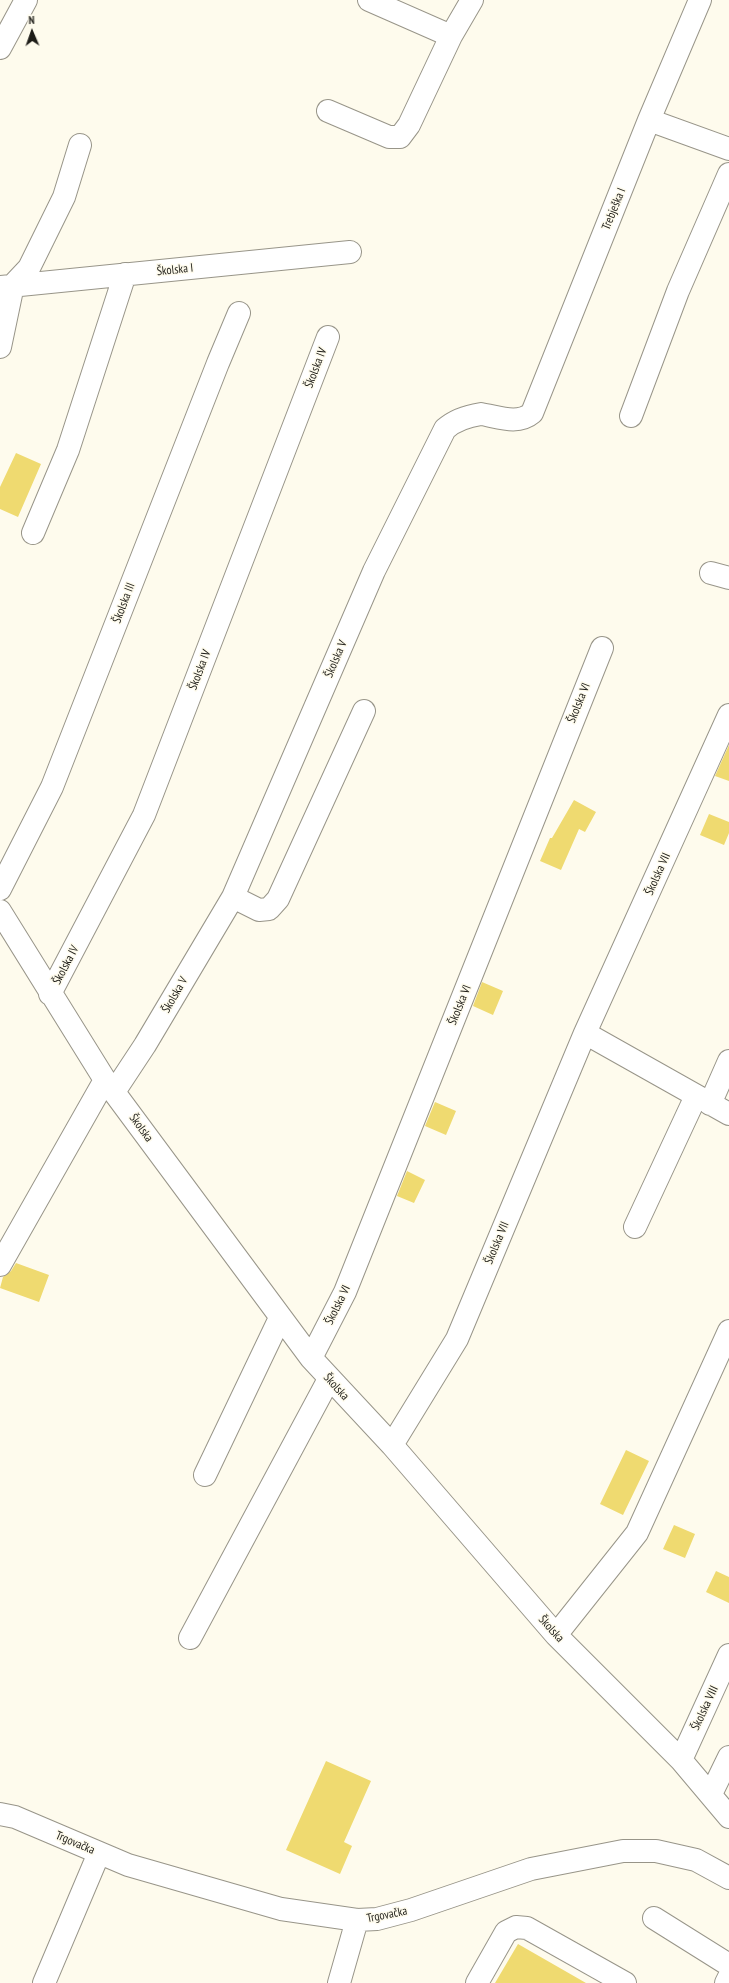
<!DOCTYPE html>
<meta charset="utf-8">
<style>
body{margin:0}
#map{position:relative;width:729px;height:1983px;overflow:hidden;background:#fefbed;font-family:"PT Sans Narrow",sans-serif}
canvas{display:block}
.north{position:absolute;left:12px;top:12px;width:40px;height:40px;-webkit-text-stroke:3px #fefbed;paint-order:stroke;rotate:358deg;font-size:11px;font-weight:700;line-height:16px;text-align:center;color:#1d1c17}
.north::after{content:'';display:block;margin:auto;width:14px;height:18px;background:#1d1c17;clip-path:polygon(50% 0,100% 100%,50% 72%,0 100%)}
</style>
<div id="map">
<canvas width="729" height="1983"></canvas>
<div class="north">N</div>
</div>
<script>
const g = document.querySelector('canvas').getContext('2d');
g.lineJoin = 'round';
function paint(path, color) {
  g.fillStyle = color;
  g.fill(path, 'evenodd');
}
function trace(path, color, width, dash) {
  g.strokeStyle = color;
  g.lineWidth = width;
  g.lineCap = dash ? 'butt' : 'round';
  g.setLineDash(dash || []);
  g.stroke(path);
}
function write(font, color, halo, rows, align = 'center') {
  g.font = font + ' "PT Sans Narrow",sans-serif';
  g.lineWidth = 3;
  g.setLineDash([]);
  g.textBaseline = 'middle';
  g.strokeStyle = halo;
  g.fillStyle = color;
  for (const [text, x, y, turn = 0] of rows) {
    g.save();
    g.translate(x, y);
    g.rotate((+turn || 0) * Math.PI / 180);
    g.textAlign = isNaN(turn) ? turn : align;
    if (halo) g.strokeText(text, 0, 0);
    g.fillText(text, 0, 0);
    g.restore();
  }
}
paint(new Path2D(`
 M16,453L41,464L18,517L0,509V487Z
 M729,745V781L715,776Z
 M574,800L596,812L585,832L579,829L561,870L540,861L550,838H552Z
 M709,814L729,822V833L724,845L700,835Z
 M482,982L503,991L493,1015L473,1006Z
 M435,1102L456,1111L446,1135L425,1126Z
 M407,1171L425,1180L414,1203L397,1196Z
 M16,1263L49,1275L39,1302L0,1288L3,1277L11,1271Z
 M626,1450L649,1461L623,1515L600,1504Z
 M674,1525L695,1534L685,1558L663,1549Z
 M716,1571L729,1577V1603L706,1592Z
 M326,1761L371,1781L344,1842L352,1846L340,1874L286,1850Z
 M518,1944L586,1983H495Z`), '#efda70');
const minor = new Path2D(`
 M369,0L451,36
 M0,48L26,0
 M328,111L389,137H400L409,125L451,36L472,0
 M649,120L729,149
 M0,287L350,252
 M0,347L13,285L29,268L64,197L80,145
 M631,416L678,291L729,174
 M33,533L68,450L125,274
 M711,573L729,578
 M0,889L52,787L218,363L239,313
 M233,897L374,571L445,429C455,420 468,416 481,414C499,417 518,425 532,413L649,120L700,0
 M0,911L105,1080L311,1358L392,1445L556,1635L681,1760L729,1817
 M50,994L144,815L328,337
 M585,1033L729,1114
 M114,1092L145,1045L233,897L259,910L269,909L278,899L364,711
 M710,1104L729,1061
 M635,1227L696,1096
 M0,1265L105,1080
 M311,1358L345,1292L602,648
 M392,1445L457,1339L585,1033L729,715
 M205,1475L280,1318
 M556,1635L637,1533L729,1331
 M190,1638L329,1379
 M681,1760L729,1655
 M711,1794L729,1757
 M0,1814L15,1817L128,1865L281,1909L357,1920L377,1919L411,1910L531,1869L623,1851H656L696,1860L729,1878
 M654,1918L729,1965
 M44,1983L99,1853
 M339,1983L357,1920
 M477,1983L506,1932L516,1927L527,1928L625,1983
 M726,1983L729,1977`);
trace(minor, '#989589', 24);
trace(minor, '#fff', 22);
write('12px', '#1d1c17', '#fefbed', [
 ["Trebješka I",614,209,-68],
 ["Školska I",175,270,-6],
 ["Školska IV",316,368,-69],
 ["Školska III",124,603,-69],
 ["Školska V",336,659,-67],
 ["Školska IV",200,670,-69],
 ["Školska VI",579,703,-68],
 ["Školska VII",658,874,-66],
 ["Školska IV",66,965,-62],
 ["Školska V",175,995,-60],
 ["Školska VI",460,1005,-68],
 ["Školska",141,1128,54],
 ["Školska VII",497,1243,-67],
 ["Školska VI",338,1305,-64],
 ["Školska",336,1387,48],
 ["Školska",551,1629,48],
 ["Školska VIII",705,1708,-65],
 ["Trgovačka",75,1843,23],
 ["Trgovačka",387,1915,-11]
]);
</script>
